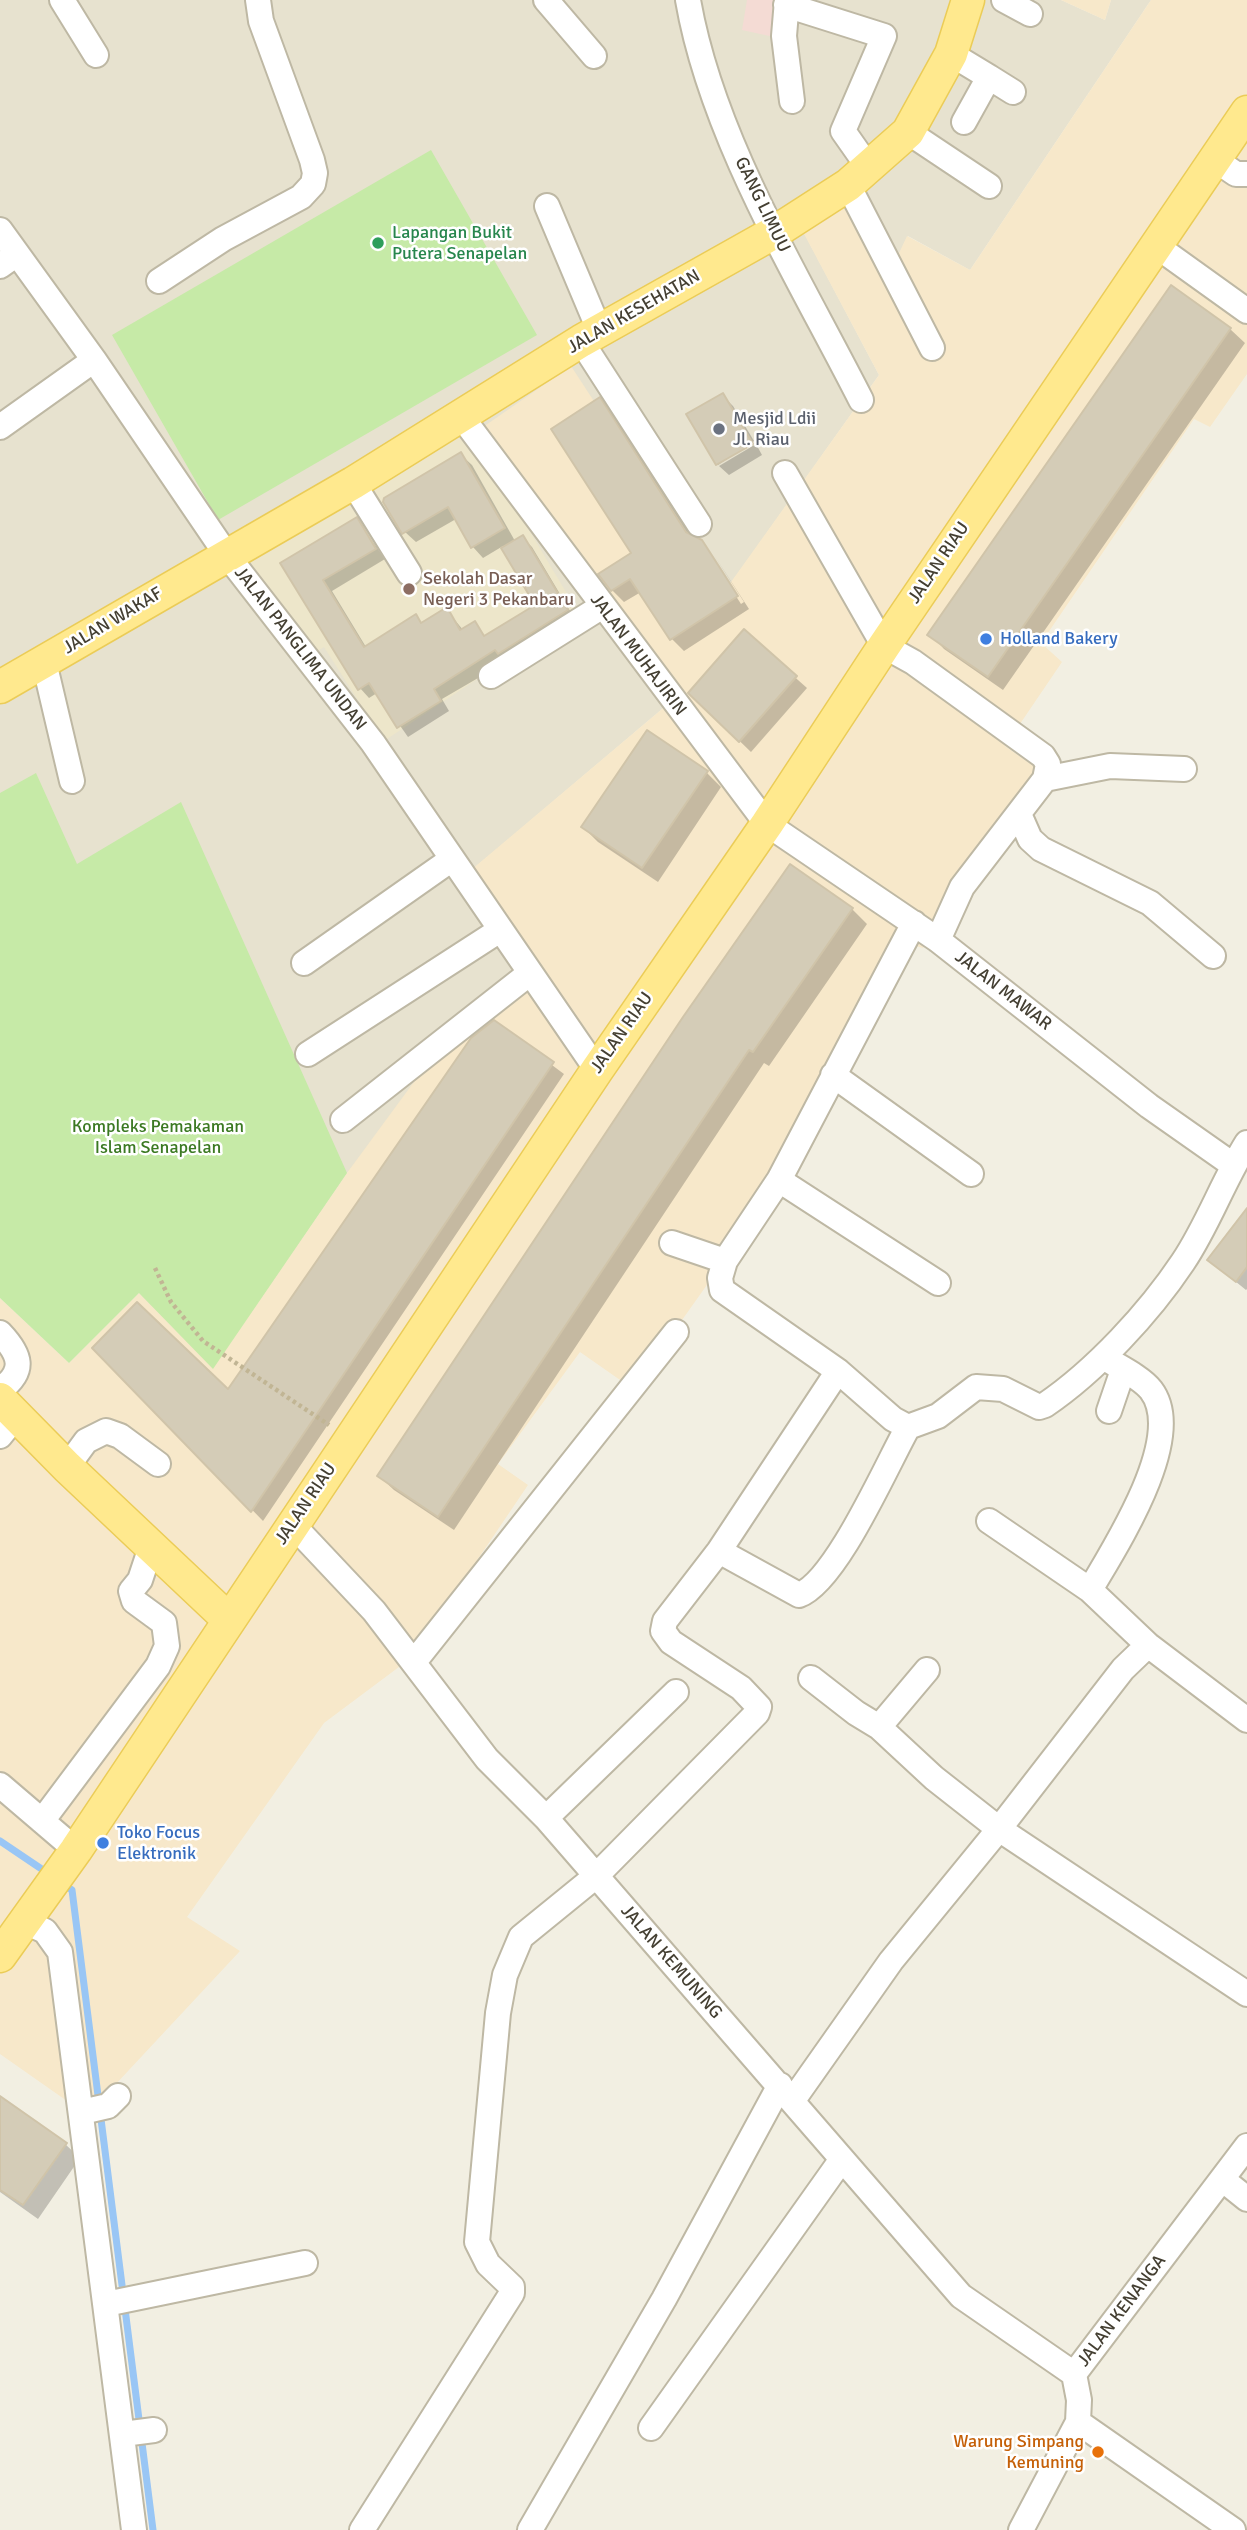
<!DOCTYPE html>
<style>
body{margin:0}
canvas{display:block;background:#f2efe2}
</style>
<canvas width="1247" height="2530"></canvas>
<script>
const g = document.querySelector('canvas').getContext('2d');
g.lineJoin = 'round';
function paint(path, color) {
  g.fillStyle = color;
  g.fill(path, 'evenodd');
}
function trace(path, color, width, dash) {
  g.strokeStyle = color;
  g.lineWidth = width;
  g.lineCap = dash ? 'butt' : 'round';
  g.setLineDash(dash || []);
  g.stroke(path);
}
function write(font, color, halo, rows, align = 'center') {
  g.font = font + ' Signika,sans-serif';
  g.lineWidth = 5;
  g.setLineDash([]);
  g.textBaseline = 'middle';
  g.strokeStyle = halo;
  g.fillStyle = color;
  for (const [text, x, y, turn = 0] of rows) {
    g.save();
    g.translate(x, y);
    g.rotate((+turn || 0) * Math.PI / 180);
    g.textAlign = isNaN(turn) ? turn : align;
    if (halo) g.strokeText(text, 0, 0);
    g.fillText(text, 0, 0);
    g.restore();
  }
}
paint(new Path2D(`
 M0,0H1061L1105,20L1111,0H1151L970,270L908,236L894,264L803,231L879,375L721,597L668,704L459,881L531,979L347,1173L213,1369L139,1293L0,1298Z`), '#e7e2cf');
paint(new Path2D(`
 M1061,0H1111L1105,20Z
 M1151,0H1247V374L1210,427L1194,419L1041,643L1062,662L1005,746L1045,774L923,948L900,941L714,1275L633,1389L580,1352L498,1464L528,1485L411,1658L324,1723L187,1917L240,1951L87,2115L0,2054V1298L69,1363L139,1293L213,1368L347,1173L433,1056L531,979L458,881L668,704L473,434L571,366L721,596L879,375L803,232L850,198L894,264L907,236L970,270Z`), '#f7e8ca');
paint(new Path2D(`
 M468,428L578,612L384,741L324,647L303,660L239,565Z`), '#ede6ca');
paint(new Path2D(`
 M747,0H782L774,37L742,30Z`), '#f4dbd4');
paint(new Path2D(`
 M431,150L537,335L218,520L112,335Z
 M36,773L77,864L181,802L347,1173L213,1369L139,1293L69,1363L0,1298V793Z`), '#c6eaa7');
paint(new Path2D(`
 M1230,329L1245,343L1003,690L944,649L930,634Z
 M722,395L733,406L754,441L718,465L688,415Z
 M599,399L611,412L693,537L705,548L741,604L744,602L714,555L749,609L684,651L672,639L641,592L624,602L612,590L633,554Z
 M756,444L762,455L729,475L719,466Z
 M461,455L472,465L515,541L522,537L532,547L576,621L442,699L449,711L408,737L377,693L369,698L360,688L282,564L357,520L385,559L332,591L366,647L416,617L423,624L446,609L463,630L474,623L486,637L538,605L503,546L483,558L473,547L456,519L416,542L405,532Z
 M744,632L807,688L751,752L690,693Z
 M647,732L707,773L721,787L658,882L598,842L583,827Z
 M790,867L852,909L867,924L769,1066L764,1063L454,1530L394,1490L379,1476Z
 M494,1022L564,1074L263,1521L95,1348L228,1392Z
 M1247,1210V1289L1246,1290L1209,1260Z
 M0,2098L65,2144L80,2158L38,2219L0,2192Z`), '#0003');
trace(new Path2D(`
 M0,1841L49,1874
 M61,1883L72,1890L153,2530`), '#99c6f5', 7);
const building = new Path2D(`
 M1171,285L1231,328L988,677L927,635Z
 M723,393L753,444L716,465L686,414Z
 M600,397L686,532L702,540L738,596L670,640L630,579L611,591L598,574L631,553L551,429Z
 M461,452L505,528L471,548L448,507L402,534L383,502L384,498Z
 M357,517L376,549L323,580L364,647L416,614L421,623L447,607L460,630L475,621L484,636L535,605L501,548L523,535L568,610L498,654L495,650L434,689L441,701L397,728L369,683L358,690L280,563Z
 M744,629L797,676L739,742L688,693Z
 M647,730L708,771L642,868L581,827Z
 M790,864L853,908L753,1052L749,1050L438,1517L377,1476L683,1017Z
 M494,1020L554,1062L251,1512L92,1348L137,1302L228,1389L471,1038Z
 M1247,1208V1267L1236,1282L1207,1260Z
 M0,2096L67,2143L23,2205L0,2190Z`);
paint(building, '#d4ccb7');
trace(building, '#d0c4a9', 2);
const minor = new Path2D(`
 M62,0L96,55
 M546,0L594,56
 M688,0C712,138 798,276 861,400
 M787,0L784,36L792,101
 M1004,0L1030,14
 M786,5L884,36L843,131L869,168
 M951,54L989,77L964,122
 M989,77L1013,92
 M908,132L989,186
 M1214,159L1236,174H1247
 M848,185L932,348
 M547,206L600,332
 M0,230L94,360L226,554L373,743L597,1070
 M1155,245L1247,311
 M0,266L17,254
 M159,281L223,239L301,197L313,184L315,173L312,160L261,21L258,0
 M581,341L699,524
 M461,416L767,824L938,940L1149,1106L1233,1165
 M0,427L94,360
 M785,473L884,646L913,662L1043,756L1048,764L1045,779L962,887L938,940
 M353,483L409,573
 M44,662L72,781
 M491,676L601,607
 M1045,779L1110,766L1184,769
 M1019,814L1030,839L1041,849L1150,903L1213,956
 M304,963L452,859
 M308,1054L500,930
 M833,1075L971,1174
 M343,1120L530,973
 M779,1180L938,1283
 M672,1243L725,1261
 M0,1333C21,1355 26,1371 0,1390
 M1103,1357C1117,1366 1141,1377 1151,1390C1187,1437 1115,1547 1090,1590L1148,1645L1247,1720
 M1109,1411L1123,1370
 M908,1427L893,1419L838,1371L722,1290L720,1278L725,1261L779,1180L914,923
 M0,1436L17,1415
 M67,1467L86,1441L106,1431L120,1436L158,1464
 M989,1521L1090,1590
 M292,1524L374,1611L487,1759L546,1818L961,2296L1074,2374
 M719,1551L799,1595C836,1582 887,1464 908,1427L938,1416L976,1387L1003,1389L1039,1407L1045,1405C1095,1371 1149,1313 1183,1262C1208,1225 1223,1181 1247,1143
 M414,1662L676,1332
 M927,1670L879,1727L934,1778L999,1829L1247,1994
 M811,1678L856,1713L879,1727
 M0,1785L76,1850
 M546,1818L676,1692
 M42,1821L158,1666L167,1646L164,1623L134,1601L131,1591L140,1580L151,1547
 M23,1921L45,1931L60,1952L134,2530
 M793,2100L891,1961L999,1829L1123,1669L1148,1645
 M82,2112L108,2106L118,2096
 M1222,2179L1247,2199
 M106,2304L305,2263
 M1078,2422L1233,2530
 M651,2428L842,2159
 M123,2434L154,2430
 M362,2530L512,2293V2287L488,2264L477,2242L498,2013L505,1975L521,1937L596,1876L757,1713L759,1707L741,1688L671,1642L663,1631L665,1621L719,1551L838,1371
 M530,2530L664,2299L780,2085
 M1021,2530L1078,2422L1079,2400L1074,2374L1247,2146`);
const major = new Path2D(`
 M0,687L353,483L581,341L775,232L848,185L908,132L951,54L968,0
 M0,1399L67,1467L228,1619
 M0,1956L76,1850L597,1070L767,824L884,646L1247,112`);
trace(minor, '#beb8a4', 28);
trace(major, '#ebcc57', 35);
trace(new Path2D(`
 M155,1268L171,1302L203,1341L329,1425`), '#c1b594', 4.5, [3.5, 3.5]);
trace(minor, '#fff', 24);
trace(major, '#ffe98e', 32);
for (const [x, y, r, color] of [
 [378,243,7,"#2e9e5b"],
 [719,429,7,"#6b7280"],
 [409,589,7,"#8d6e63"],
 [986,639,7,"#3f7fe0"],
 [103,1843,7,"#3f7fe0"],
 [1098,2452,7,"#e8710a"]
]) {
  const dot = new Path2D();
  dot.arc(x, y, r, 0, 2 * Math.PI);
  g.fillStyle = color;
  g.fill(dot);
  trace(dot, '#fff', 2.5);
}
write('18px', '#443f32', '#fff', [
 ["GANG LIMUU",762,205,64],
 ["JALAN KESEHATAN",634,312,-30],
 ["JALAN RIAU",939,563,-56],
 ["JALAN WAKAF",113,621,-31],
 ["JALAN PANGLIMA UNDAN",300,649,52],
 ["JALAN MUHAJIRIN",638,655,53],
 ["JALAN MAWAR",1003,991,38],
 ["JALAN RIAU",622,1033,-55],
 ["JALAN RIAU",306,1504,-56],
 ["JALAN KEMUNING",671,1962,49],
 ["JALAN KENANGA",1122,2311,-53]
]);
write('18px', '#27864d', '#fff', [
 ["Lapangan Bukit",392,233],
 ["Putera Senapelan",392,254]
], 'left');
write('18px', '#5b616d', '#fff', [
 ["Mesjid Ldii",733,419],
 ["Jl. Riau",733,440]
], 'left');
write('18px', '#785e54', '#fff', [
 ["Sekolah Dasar",423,579],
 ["Negeri 3 Pekanbaru",423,600]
], 'left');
write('18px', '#366cbe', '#fff', [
 ["Holland Bakery",1000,639],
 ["Toko Focus",117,1833],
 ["Elektronik",117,1854]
], 'left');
write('18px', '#3b7922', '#fff', [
 ["Kompleks Pemakaman",158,1127],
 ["Islam Senapelan",158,1148]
]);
write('18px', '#c56008', '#fff', [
 ["Warung Simpang",1084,2442],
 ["Kemuning",1084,2463]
], 'right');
</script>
